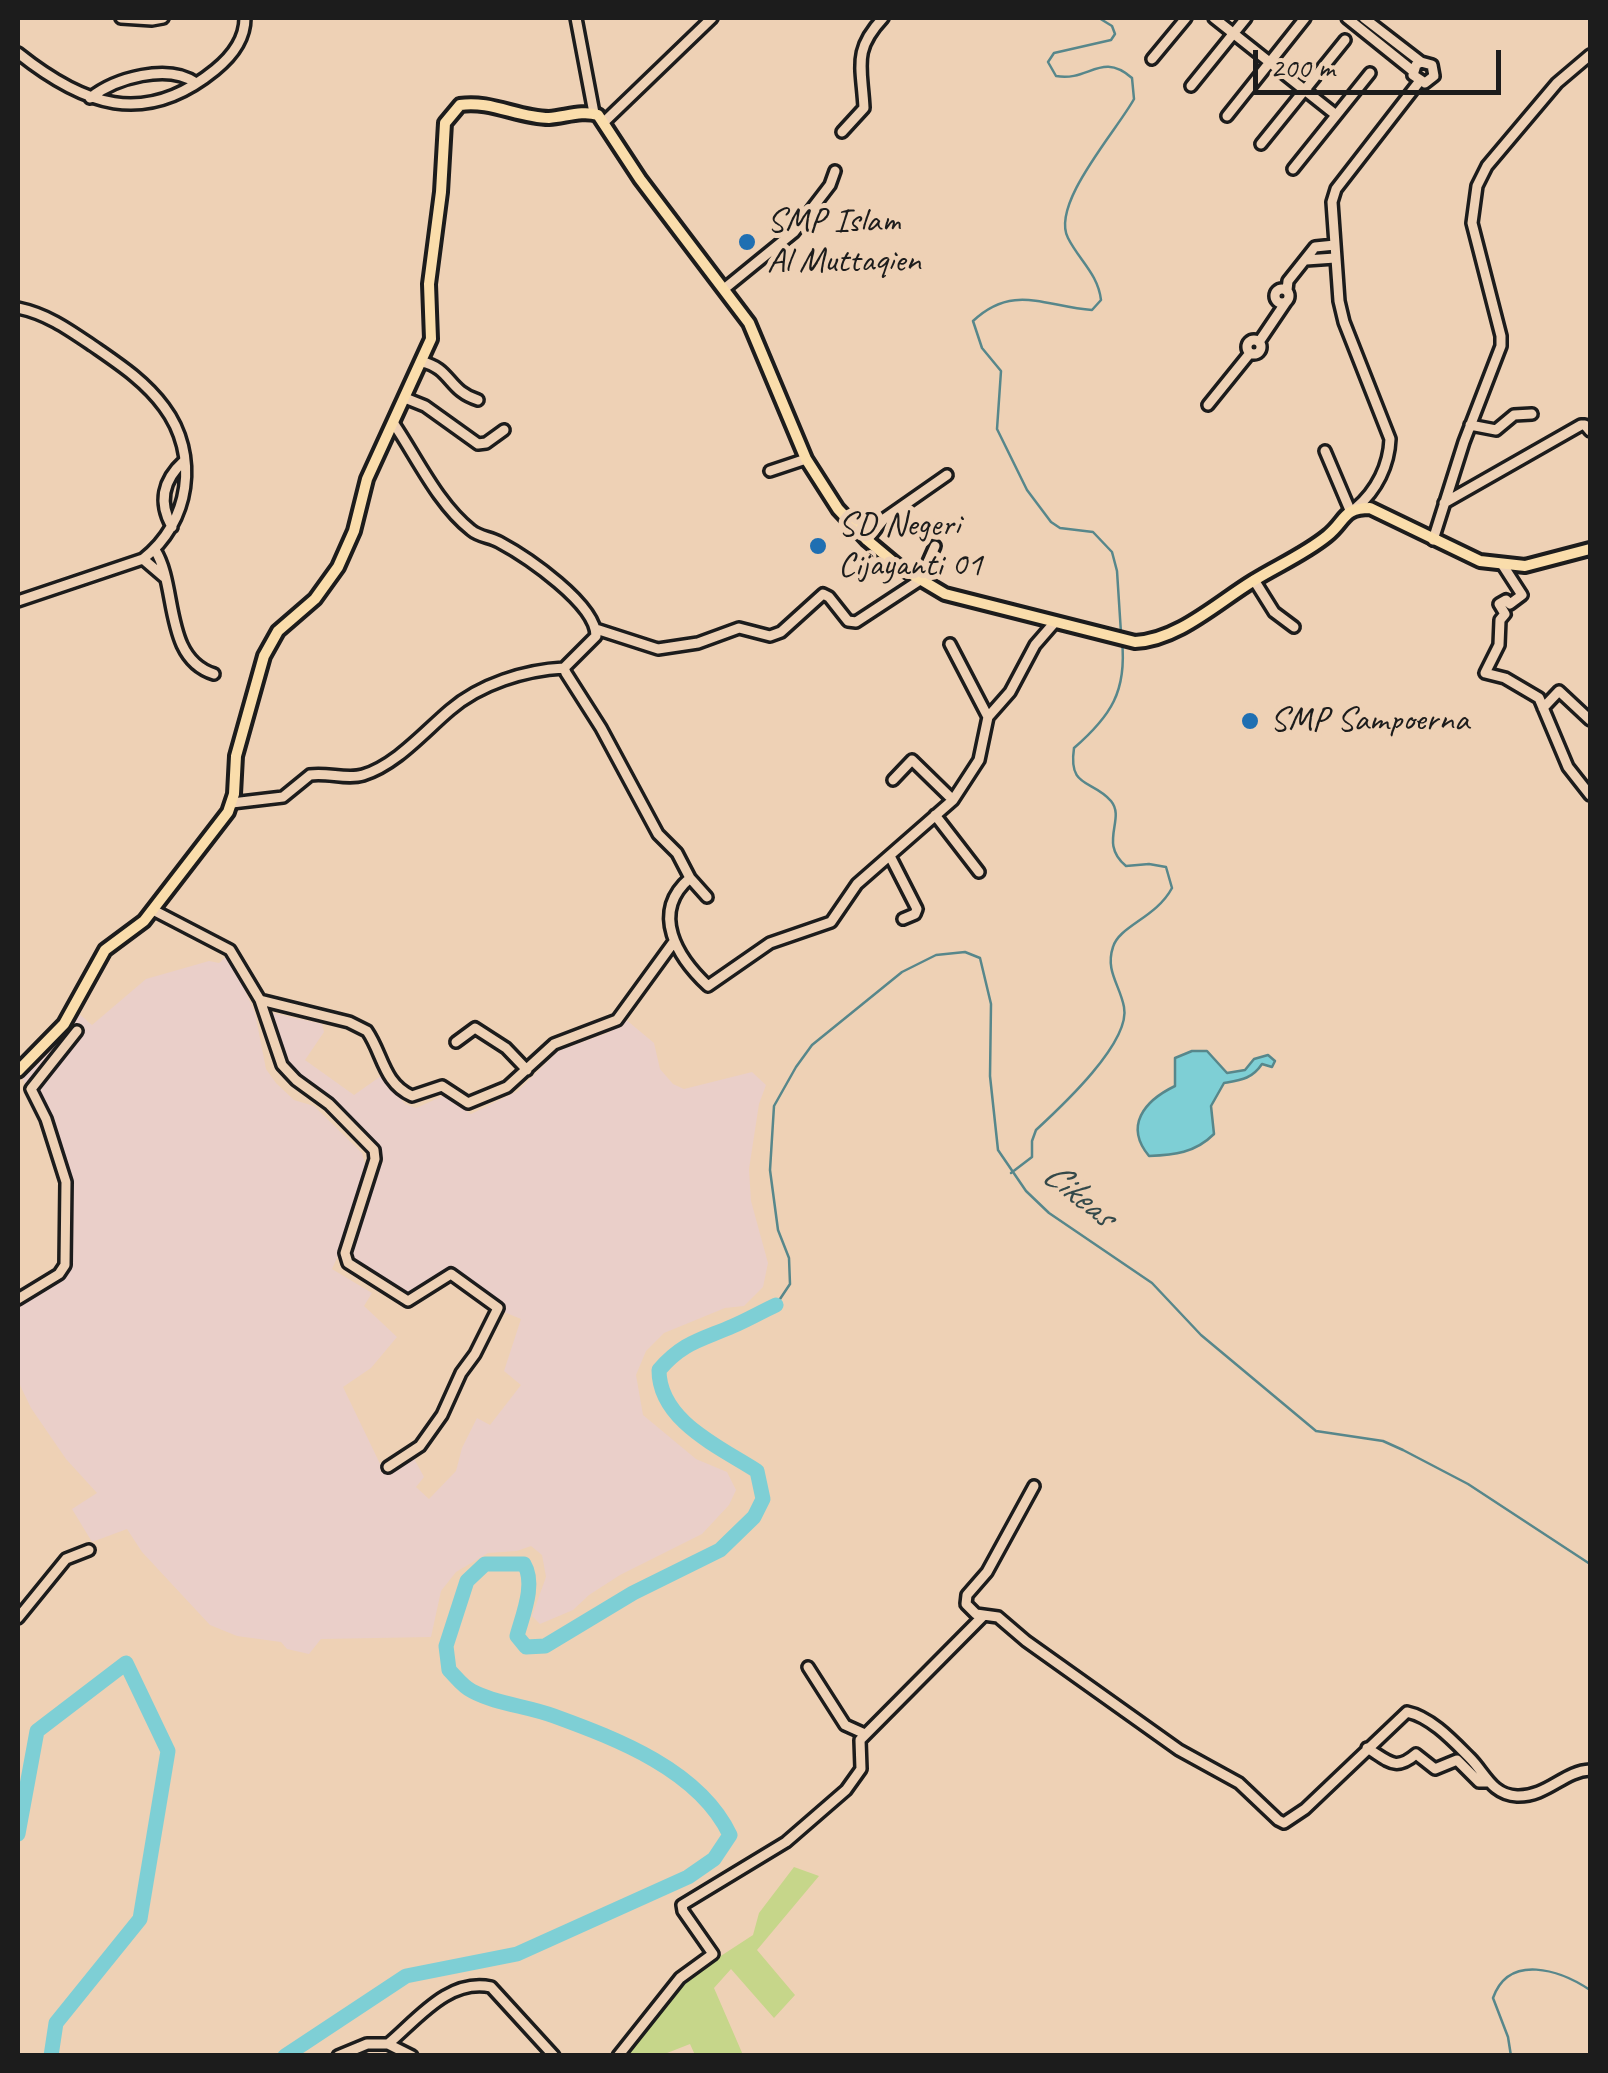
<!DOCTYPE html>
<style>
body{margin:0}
#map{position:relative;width:1608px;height:2073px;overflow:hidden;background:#eed1b5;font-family:Caveat,sans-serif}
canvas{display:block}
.frame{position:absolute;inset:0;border:20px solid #1c1c1c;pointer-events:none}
.scale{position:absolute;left:1253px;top:50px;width:248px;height:45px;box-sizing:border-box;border:5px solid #1c1c1c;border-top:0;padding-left:12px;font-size:30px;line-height:35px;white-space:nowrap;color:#1c1c1c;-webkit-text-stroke:8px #eed1b5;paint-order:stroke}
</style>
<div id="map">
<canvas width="1608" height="2073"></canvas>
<div class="frame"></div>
<div class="scale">200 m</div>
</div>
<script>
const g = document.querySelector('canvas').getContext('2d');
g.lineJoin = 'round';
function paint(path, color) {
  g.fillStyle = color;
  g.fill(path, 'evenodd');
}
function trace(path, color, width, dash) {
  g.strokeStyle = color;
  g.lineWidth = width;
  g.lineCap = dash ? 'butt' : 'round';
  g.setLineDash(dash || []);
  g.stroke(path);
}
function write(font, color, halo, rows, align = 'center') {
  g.font = font + ' Caveat,sans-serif';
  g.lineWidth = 10;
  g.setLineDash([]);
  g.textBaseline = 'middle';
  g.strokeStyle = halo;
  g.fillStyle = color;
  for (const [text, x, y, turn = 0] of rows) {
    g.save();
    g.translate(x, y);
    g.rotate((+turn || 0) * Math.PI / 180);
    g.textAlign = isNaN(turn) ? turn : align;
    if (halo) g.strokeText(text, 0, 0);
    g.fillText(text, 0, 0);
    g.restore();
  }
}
paint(new Path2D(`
 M229,954L255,1013L266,1069L276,1083L294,1100L314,1106L362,1153L366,1168L354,1220L332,1269L372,1293L364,1306L397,1337L371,1368L343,1387L383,1470L411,1453L424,1477L416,1487L429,1499L456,1471L462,1448L477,1418L490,1425L521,1385L504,1371L521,1319L487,1305L456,1276L444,1275L403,1304L378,1285L347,1268V1260L372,1181L383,1162L318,1097L295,1087L280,1072L272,1052L264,1011L322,1024L324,1032L305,1060L354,1095L381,1076L405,1104L416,1108L443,1096L471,1114L518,1091L558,1051L610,1032L624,1018L654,1043L660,1069L673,1084L684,1089L752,1072L766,1085L759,1104L749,1169L751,1201L768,1263L763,1287L744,1306L725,1308L664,1333L646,1351L636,1375L643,1415L696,1459L727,1472L736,1490L729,1505L702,1534L620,1575L589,1595L573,1610L540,1624L532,1616L546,1577L542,1555L531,1546L517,1551L488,1553L456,1572L441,1591L431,1637L321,1639L309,1654L287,1649L281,1642L237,1636L210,1625L142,1552L127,1529L92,1542L72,1509L97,1493L66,1459L31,1408L18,1381V1293L58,1266L63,1188L49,1136L21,1075L62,1037L78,1013L92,1025L146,979L209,961L219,963Z`), '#eacfc9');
paint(new Path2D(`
 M794,1867L819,1876L757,1950L795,1995L774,2018L731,1969L714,1988L743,2055H695L690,2044L662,2055L621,2056L687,1978L753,1935L759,1913Z`), '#c6d68a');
const water = new Path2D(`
 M1192,1051H1207L1227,1073L1245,1070L1254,1059L1268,1055L1275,1061L1272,1067L1262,1064C1252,1079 1241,1080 1224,1083L1211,1106L1214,1134C1195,1153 1174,1155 1149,1156C1124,1126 1144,1101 1175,1086V1058Z`);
paint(water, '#7ecfd5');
trace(water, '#57878b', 2.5);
trace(new Path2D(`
 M1099,18L1112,26L1115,34L1111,40L1054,53L1048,62L1056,76C1089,82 1101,51 1132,78L1134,99C1118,129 1050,204 1068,238C1079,260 1098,274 1101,300L1092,310C1046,307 1013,283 973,321L982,348L1001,371L997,429L1027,490L1051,522L1060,528L1093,532L1112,552L1117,571L1121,633
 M1011,1173L1032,1157V1141L1036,1130C1062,1106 1131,1042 1124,1007C1120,985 1105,971 1113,947C1119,926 1156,918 1172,888L1166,867L1149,864L1126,866C1098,843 1126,819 1111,801C1092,779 1068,789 1074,748C1111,716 1127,691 1122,641
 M776,1305L790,1284L789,1258L778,1230L770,1170L774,1106L796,1067L812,1045L902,972L936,955L965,952L980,958L991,1004L990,1076L998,1150L1026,1191L1049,1213L1152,1283L1201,1335L1316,1431L1383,1441L1403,1450L1468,1484L1590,1564
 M1511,2056L1508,2037L1493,1998C1509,1953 1560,1970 1590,1990`), '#57878b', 2.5);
trace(new Path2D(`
 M18,1834L37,1731L126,1663L168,1751L140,1919L56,2023L51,2056
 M285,2056L406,1976L517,1954L688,1877L714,1859L730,1835C699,1770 617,1739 554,1716C528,1706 496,1704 472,1691C463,1687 456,1677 449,1670L446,1646L467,1581L485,1564H524C536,1584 523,1614 517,1636L526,1647L545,1646L633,1593L720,1550L754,1517L763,1499L757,1471C720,1447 659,1421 659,1370C683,1342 701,1340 733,1326C747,1320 761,1312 776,1305`), '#7ecfd5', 15);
const minor = new Path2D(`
 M121,18L152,20L163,18
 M576,18L594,113
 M1214,18L1336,115
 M1347,18L1413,71
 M1364,18L1421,62L1432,65L1434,76L1425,83L1413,75L1416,65L1421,62
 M18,53C83,105 144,128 215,70C231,57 245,39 245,18
 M1152,59L1186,18
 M1191,86L1246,18
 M90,98C115,78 168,63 196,83
 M1227,116L1305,18
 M603,123L712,18
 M842,132L864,108C862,67 852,51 883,18
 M1261,144L1345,40
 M1293,169L1370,73
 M1306,260L1335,258
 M1275 296a7 7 0 1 1 14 0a7 7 0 1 1-14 0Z
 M724,289L794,232L830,185L835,171
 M1287,290L1288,281L1315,247L1335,245
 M18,308C47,314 68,329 93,346C119,364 145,381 164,407C200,455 190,523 143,559L18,601
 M1247 347a7 7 0 1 1 14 0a7 7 0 1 1-14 0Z
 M1259,342L1286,302
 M422,362C451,368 448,391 478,400
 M405,398L425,406L478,444L486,443L504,430
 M1208,405L1250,353
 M394,424C417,458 438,504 471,530C479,537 490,537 499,542C527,557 596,604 596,636L564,668L566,673L601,728L658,834L677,853L690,878C649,913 678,958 708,986L770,943L831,922L857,884L953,800L979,760L988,717L1010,692L1035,645L1055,622
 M1470,425L1496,430L1514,415L1532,414
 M1325,451L1350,510
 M770,471L806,459
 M1444,503L1581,425H1585L1590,431
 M1356,508C1377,490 1389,465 1390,439L1344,322L1339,301L1332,202L1336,189L1419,82
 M172,527C158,502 163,480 184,461
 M867,540L884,519L947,475
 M1433,540L1464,442L1501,346V336L1472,223L1477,186L1487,166L1557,83L1590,55
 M155,550C178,586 163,658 214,674
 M143,559L164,577
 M1502,564L1522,595L1510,604L1506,600L1499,604L1505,614L1500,620L1499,645L1485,673L1505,678L1539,698L1568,767L1590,795
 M1254,580L1274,612L1294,627
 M596,629L658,649L698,643L739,628L770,636L781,632L823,594L829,597L848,621L856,622L920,580L935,546
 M950,644L988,717
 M1543,708L1559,691L1590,720
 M893,780L912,760L953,800
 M232,803L283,797L310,775C327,772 347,780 363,775C396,765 424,732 450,710C480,684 525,670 564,668
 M935,815L979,872
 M891,858L917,909L915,914L903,919
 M690,878L707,897
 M153,910L230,950L260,1000L349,1022L367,1031C383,1054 383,1083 412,1096L442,1086L468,1103L507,1087L554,1044L617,1020L673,943
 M260,1000L282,1065L296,1080L329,1104L374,1150L375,1159L345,1253L348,1263L408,1301L451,1274L498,1308L475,1354L461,1373L442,1415L420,1446L388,1467
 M456,1042L475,1028L506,1048L527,1070
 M18,1299L59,1274L65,1265L66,1182L46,1119L31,1089L77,1031
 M1034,1486L987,1572L967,1595L966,1604L976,1614L998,1617L1026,1641L1179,1750L1239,1783L1278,1820L1284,1823L1305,1809L1407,1712C1431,1717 1453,1741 1470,1758C1485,1773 1492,1795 1517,1796C1547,1797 1564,1771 1590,1770
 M18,1618L66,1559L89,1550
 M808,1667L845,1725L865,1734
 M1367,1748C1389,1761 1395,1772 1416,1754L1435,1769L1457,1760L1479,1782H1488
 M388,2044L412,2056
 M338,2056L367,2044H388C417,2020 448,1978 491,1987L554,2056
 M618,2056L680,1978L713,1954L683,1911L682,1905L786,1842L846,1790L861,1769L860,1740L983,1616`);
const major = new Path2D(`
 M18,1071L64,1024L105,950L144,921L228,812L234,794L236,756L264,656L278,631L315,599L338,567L354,531L367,479L431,339L429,284L441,192L445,123L460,105C490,100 519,118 549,118C565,117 582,110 598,115L640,179L749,323L806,459L838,509L867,540L898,566L945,594L1135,642C1178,640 1217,603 1253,581C1277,566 1305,554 1327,536C1346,521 1342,508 1370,508L1480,561L1525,566L1590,549`);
trace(minor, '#1c1c1c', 16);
trace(major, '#1c1c1c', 18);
trace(minor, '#eed1b5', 9);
trace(major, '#faddab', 10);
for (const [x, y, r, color] of [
 [747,242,10,"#1f6fb2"],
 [818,546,10,"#1f6fb2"],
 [1250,721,10,"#1f6fb2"]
]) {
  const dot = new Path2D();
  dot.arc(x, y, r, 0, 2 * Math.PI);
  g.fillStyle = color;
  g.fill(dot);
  trace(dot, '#eed1b5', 4);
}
write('35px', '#1c1c1c', '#eed1b5', [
 ["SMP Islam",767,222],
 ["Al Muttaqien",767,262],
 ["SD Negeri",838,526],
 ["Cijayanti 01",838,566],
 ["SMP Sampoerna",1270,721]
], 'left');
write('italic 38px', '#34494a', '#eed1b5', [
 ["Cikeas",1078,1195,39]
]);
</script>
